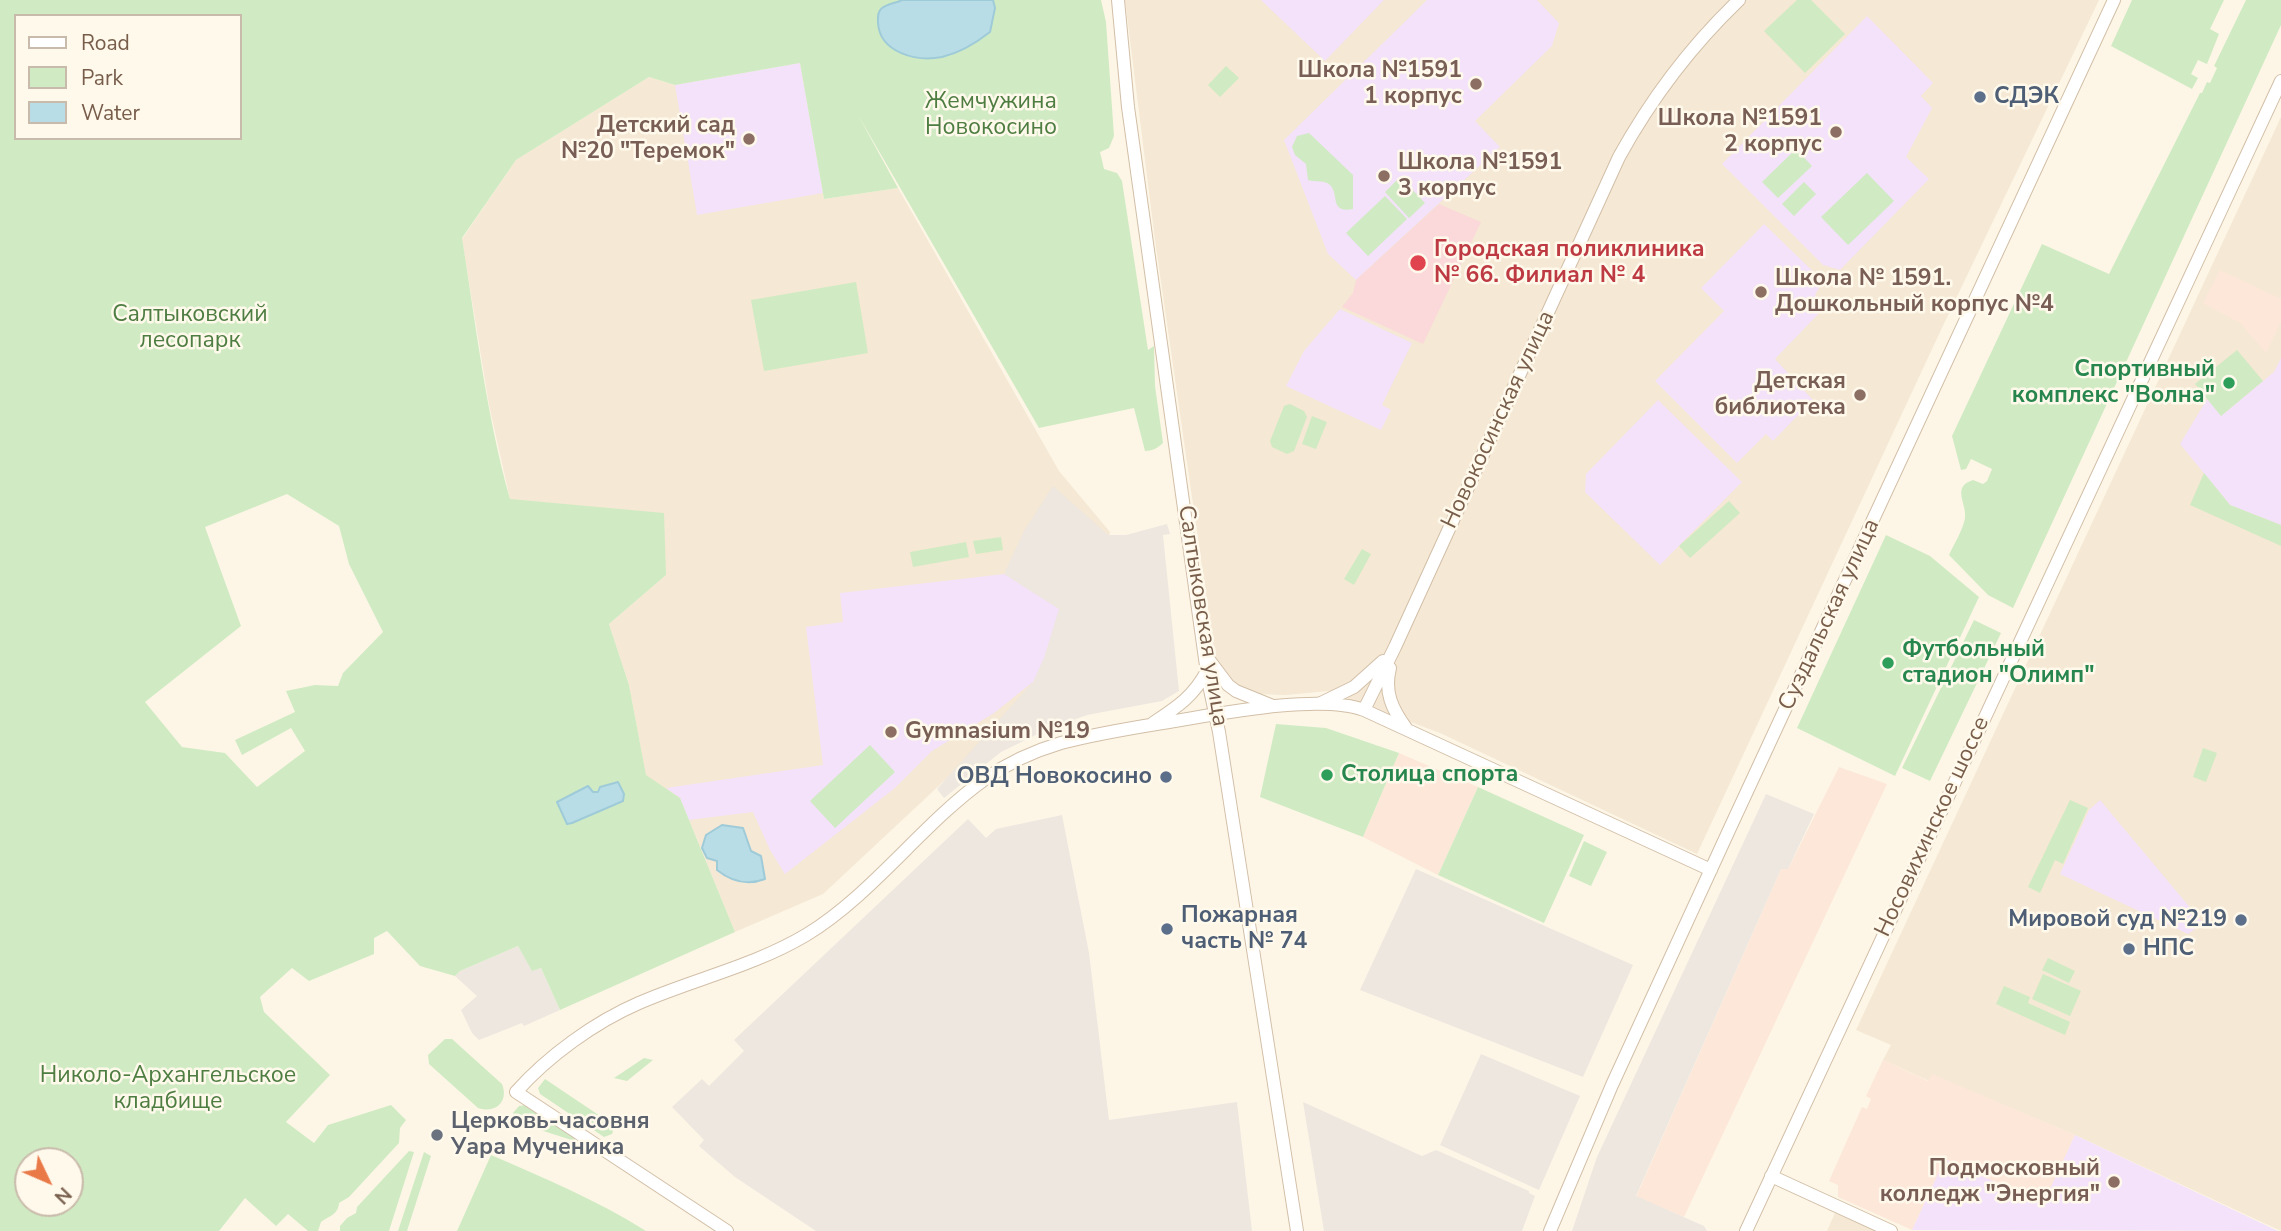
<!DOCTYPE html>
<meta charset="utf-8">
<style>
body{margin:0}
#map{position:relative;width:2281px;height:1231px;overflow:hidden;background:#fdf6e6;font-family:"Nunito Sans",sans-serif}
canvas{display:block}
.legend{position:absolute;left:14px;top:14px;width:228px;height:126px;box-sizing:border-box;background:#fff9ec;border:2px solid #c9bbab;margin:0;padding:9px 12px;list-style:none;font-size:21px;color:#775d4a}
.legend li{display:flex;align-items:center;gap:14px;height:35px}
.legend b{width:35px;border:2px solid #c9bbab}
.north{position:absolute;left:14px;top:1147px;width:70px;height:70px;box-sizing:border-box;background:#fff9ec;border:2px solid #c9bbab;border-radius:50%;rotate:134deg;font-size:19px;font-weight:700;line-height:28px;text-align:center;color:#775d4a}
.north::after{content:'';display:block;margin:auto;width:24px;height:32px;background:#e97a48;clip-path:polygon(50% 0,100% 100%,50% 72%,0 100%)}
</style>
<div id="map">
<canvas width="2281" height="1231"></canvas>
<ul class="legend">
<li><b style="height:9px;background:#fff"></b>Road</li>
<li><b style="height:19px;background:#d0ebc3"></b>Park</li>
<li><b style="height:19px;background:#b9dde7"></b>Water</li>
</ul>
<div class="north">N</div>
</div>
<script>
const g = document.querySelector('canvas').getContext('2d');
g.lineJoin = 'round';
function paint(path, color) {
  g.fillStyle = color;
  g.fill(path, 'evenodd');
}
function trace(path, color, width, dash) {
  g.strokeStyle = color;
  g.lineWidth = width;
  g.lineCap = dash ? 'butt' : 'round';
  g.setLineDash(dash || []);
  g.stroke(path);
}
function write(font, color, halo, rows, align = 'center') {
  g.font = font + ' "Nunito Sans",sans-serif';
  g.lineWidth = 5;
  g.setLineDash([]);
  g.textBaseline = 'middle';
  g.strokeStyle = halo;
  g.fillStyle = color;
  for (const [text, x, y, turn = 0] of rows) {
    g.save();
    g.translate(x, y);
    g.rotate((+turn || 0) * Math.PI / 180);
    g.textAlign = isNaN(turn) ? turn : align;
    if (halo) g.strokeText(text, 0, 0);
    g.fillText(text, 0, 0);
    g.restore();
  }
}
paint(new Path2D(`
 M1125,0H2099L1940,332L1697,854L1440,733L1328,691L1286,695L1255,694L1239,687L1220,667L1215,657L1155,240Z
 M800,63L824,199L898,188L1059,471L1110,532L1097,589L1064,669L823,894L735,932L680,798L646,776L629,685L609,624L666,575L510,499L489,405L462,239L516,160L649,77L675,85Z
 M2281,117V1231L2075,1135L1932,1075L1929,1081L1883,1060L1891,1045L1856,1030Z
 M1835,1213L1875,1231H1827Z`), '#f5e8d4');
paint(new Path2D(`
 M2220,270L2281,299V322L2266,353L2240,323L2203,303Z
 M1399,753L1478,787L1438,875L1363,837Z
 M1839,767L1887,784L1684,1217L1636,1197L1781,869H1788Z
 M1883,1060L1928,1081L1932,1074L2075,1135L2044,1204L1945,1160L1912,1230L1838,1197V1185L1829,1181L1862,1107L1867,1109L1871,1099L1866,1096Z`), '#fde7d9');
paint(new Path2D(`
 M1053,486L1108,535H1126L1167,524L1170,534L1163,535L1179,691L1162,701L1087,715L1048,729L1001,752L944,798L937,789L1033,682L1044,658L1059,609L1004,574L1024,531Z
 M1766,794L1814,814L1788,869H1781L1636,1196L1704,1226L1707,1231H1572L1597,1157Z
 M1062,815L1089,953L1109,1120L1237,1102L1252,1231H816L735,1177L699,1146L704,1140L672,1107L702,1079L709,1086L744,1051L734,1040L968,819L986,838L996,829Z
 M1416,869L1633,965L1583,1077L1360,990Z
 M518,946L532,970L541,968L560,1010L524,1026L522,1023L479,1040L472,1033L461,1010L477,996L455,976L460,971Z
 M1481,1054L1580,1096L1539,1190L1440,1145Z
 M1303,1102L1422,1156L1436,1150L1529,1191V1193L1535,1196L1522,1231H1324Z`), '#ede7e0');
paint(new Path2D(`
 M1261,0H1384L1325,61Z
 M1427,0H1537L1559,23L1552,46L1475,121L1500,147L1356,280L1328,254L1284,140Z
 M1867,16L1933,83L1921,96L1932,108L1906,157L1929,179L1840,270L1823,265L1722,164Z
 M800,63L823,193L697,215L675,85Z
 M1764,224L1823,281L1815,295L1825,307L1775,359L1813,400L1773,441L1766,434L1737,463L1655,381L1724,311L1701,288Z
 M1340,309L1412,343L1382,405L1391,410L1381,430L1286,386L1304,351Z
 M2281,358V525L2230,505L2180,444L2207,399L2222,415L2274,372Z
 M1658,400L1742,482L1660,565L1585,492L1586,474Z
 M1004,574L1059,609L1044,658L1033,682L994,713L932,751L895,788L785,874L770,850L753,812L689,820L680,798L666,788L823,765L806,627L843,622L840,593Z
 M2100,800L2203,923L2188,934L2060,874L2089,810Z
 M2075,1135L2278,1231L1912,1230L1945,1159L2043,1204Z`), '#f3e2f9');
paint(new Path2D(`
 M1439,204L1481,222L1423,344L1342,307L1353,293L1356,280Z`), '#fbd9da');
paint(new Path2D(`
 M0,0H1101L1106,22L1114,136L1109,148L1100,152L1104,169L1117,173L1122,181L1148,350L1154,346L1155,386L1163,443C1158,448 1152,451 1145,451L1134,408L1039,428L858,115L898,188L824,199L800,63L675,85L649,77L516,160L462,238C476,325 486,414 510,499L664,513L666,575L609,624L629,685L646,775L680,798L735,932L560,1010L541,968L532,971L518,946L460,971L455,976L420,966L387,931L374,938V954L309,981L292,968L260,997L264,1012L330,1075L286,1122L314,1143L328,1125L391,1105L406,1120L400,1128L399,1143L349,1197L339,1203C338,1215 329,1216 321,1222L318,1231H308L288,1214L276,1226L245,1198L219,1231H0ZM16,16H240V138H16ZM287,494L339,526L349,564L383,632L343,673L338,686L315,685L286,691L295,712L235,740L242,755L291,728L305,751L257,787L225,753L182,747L145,702L241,626L205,527ZM28,1161H70V1203H28Z
 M1797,0H1811L1845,34L1805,73L1764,31Z
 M2132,0H2224L2210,29L2219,34L2207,64L2198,60L2191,74L2198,78L2192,89L2111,46Z
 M2246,0H2281V25L2013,608L1988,595L1949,555C1954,544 1963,530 1965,518C1967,503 1951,487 1973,480L1983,484L1987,481L1992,469L1971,459L1966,469L1961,470L1952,436L2042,244L2109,274L2200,93H2202L2207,82L2210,83L2217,68L2214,66Z
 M1226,66L1239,78L1220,97L1208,85Z
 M1309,133L1353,175V209C1330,213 1339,197 1331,186C1325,179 1315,183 1308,180L1306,164L1295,155L1292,147L1297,136Z
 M1796,149L1812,166L1778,198L1762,182Z
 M1867,173L1894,201L1848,245L1821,217Z
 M1400,177L1425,203L1409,218L1385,192Z
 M1804,182L1816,194L1794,216L1782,204Z
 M1385,196L1407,219L1368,256L1346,233Z
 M856,282L868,353L764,371L751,300Z
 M2237,350L2263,381L2221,416L2195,384Z
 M1290,404L1304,411L1307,417L1294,451L1287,454L1272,447L1270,441L1284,406Z
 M1312,416L1327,422L1316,449L1302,444Z
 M2204,473L2230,505L2281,525V546L2190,505Z
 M1729,501L1740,513L1690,558L1679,546Z
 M1886,535L1930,556L1979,597L1895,776L1797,728Z
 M1001,537L1003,550L976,554L973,541Z
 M966,542L969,557L913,567L910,552Z
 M1362,549L1371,554L1354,585L1344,579Z
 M1974,620L2001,633L1930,781L1902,768Z
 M1276,724L1326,728L1399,753L1363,837L1260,797Z
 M870,745L895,772L835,828L810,801Z
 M2203,748L2217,753L2206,782L2193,777Z
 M1478,787L1584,835L1544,923L1438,875Z
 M2070,800L2088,808L2063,864L2055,860L2040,893L2028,887Z
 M1584,841L1607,852L1591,886L1569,876Z
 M2048,958L2075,971L2069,983L2042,970Z
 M2043,974L2081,991L2070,1016L2032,999Z
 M2004,986L2030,997L2028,1003L2070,1022L2065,1035L1996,1004Z
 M445,1039H452L502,1084C509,1101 496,1114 478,1108L429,1064L428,1055Z
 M644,1058L653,1060L627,1081L614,1078Z
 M545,1079L615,1126L612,1134L604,1137L540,1094L538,1088Z
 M526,1105L579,1140L578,1142L518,1123L513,1113L519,1106Z
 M409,1151L414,1152L389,1231H340V1226L347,1218L356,1213L357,1207Z
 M424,1152L431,1156L407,1231H398Z
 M491,1155C544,1178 597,1200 646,1231H457Z`), '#d0ebc3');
const water = new Path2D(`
 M902,0H993L995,8L990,32C976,43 959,53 942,57C917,62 880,53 878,23C878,18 877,12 882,8C887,4 896,3 902,0Z
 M618,782L624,794L623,801L572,823L567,824L557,802L588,786L593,792H598L600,787Z
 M722,825L743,828L751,851L761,856L765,879C747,886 732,882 717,870V861L707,858L702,848L706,835Z`);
paint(water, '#b9dde7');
trace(water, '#9fcbd9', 2);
const secondary = new Path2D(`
 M1118,0L1128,107L1199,616L1208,680L1219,732L1297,1231
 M1206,656L1228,685L1236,691L1273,706
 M1390,668C1384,692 1392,709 1406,728
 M1321,703L1354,687L1383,661
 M1364,710L1395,647L1619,157C1651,99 1692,45 1739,0
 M1153,723C1177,707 1193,697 1207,671
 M1771,1176L1891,1231
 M727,1231L516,1092C548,1056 595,1022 639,1003C694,979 754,966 806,935C872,895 922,824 985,779C1008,763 1034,751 1061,743C1098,733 1138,727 1175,721C1223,713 1320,694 1364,710L1711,870
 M1550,1231L1612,1085L1730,828L2114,0
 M1746,1231L2281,81`);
trace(secondary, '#d2bfa8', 14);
trace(secondary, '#fff', 12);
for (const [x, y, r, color] of [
 [1476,84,7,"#8d6e63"],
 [1980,97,7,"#5c6f8a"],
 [1836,132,7,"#8d6e63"],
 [749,139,7,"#8d6e63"],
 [1384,176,7,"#8d6e63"],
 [1418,263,9,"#e0444e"],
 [1761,292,7,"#8d6e63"],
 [2229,383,7,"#2e9e5b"],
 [1860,395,7,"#8d6e63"],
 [1888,663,7,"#2e9e5b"],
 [891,732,7,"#8d6e63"],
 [1327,775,7,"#2e9e5b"],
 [1166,777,7,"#5c6f8a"],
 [2241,920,7,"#5c6f8a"],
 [1167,929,7,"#5c6f8a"],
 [2129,949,7,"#5c6f8a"],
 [437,1135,7,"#6b7280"],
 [2114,1182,7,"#8d6e63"]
]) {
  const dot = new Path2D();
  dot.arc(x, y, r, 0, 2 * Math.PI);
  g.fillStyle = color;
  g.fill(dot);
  trace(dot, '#fff9ec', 2.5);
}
write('bold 23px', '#785e54', '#fff9ec', [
 ["Школа №1591",1462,71],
 ["1 корпус",1462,97],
 ["Школа №1591",1822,119],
 ["2 корпус",1822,145],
 ["Детский сад",735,126],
 ["№20 \"Теремок\"",735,152],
 ["Школа №1591",1398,163,"left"],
 ["3 корпус",1398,189,"left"],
 ["Школа № 1591.",1775,279,"left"],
 ["Дошкольный корпус №4",1775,305,"left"],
 ["Детская",1846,382],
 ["библиотека",1846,408],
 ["Gymnasium №19",905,732,"left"],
 ["Подмосковный",2100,1169],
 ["колледж \"Энергия\"",2100,1195]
], 'right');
write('bold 23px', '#4e5e75', '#fff9ec', [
 ["СДЭК",1994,97],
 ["ОВД Новокосино",1152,777,"right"],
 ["Пожарная",1181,916],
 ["часть № 74",1181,942],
 ["Мировой суд №219",2227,920,"right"],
 ["НПС",2143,949]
], 'left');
write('23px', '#4e7d42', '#fff9ec', [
 ["Жемчужина",991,102],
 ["Новокосино",991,128],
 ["Салтыковский",190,315],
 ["лесопарк",190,341],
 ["Николо-Архангельское",168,1076],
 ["кладбище",168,1102]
]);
write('bold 23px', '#be3a42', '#fff9ec', [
 ["Городская поликлиника",1434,250],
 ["№ 66. Филиал № 4",1434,276]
], 'left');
write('bold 23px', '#27864d', '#fff9ec', [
 ["Спортивный",2215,370,"right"],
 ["комплекс \"Волна\"",2215,396,"right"],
 ["Футбольный",1902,650],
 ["стадион \"Олимп\"",1902,676],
 ["Столица спорта",1341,775]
], 'left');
write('23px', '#775d4a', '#fff9ec', [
 ["Новокосинская улица",1499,420,-65],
 ["Суздальская улица",1830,615,-65],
 ["Салтыковская улица",1202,616,81],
 ["Носовихинское шоссе",1933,827,-65]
]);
write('bold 23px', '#5b616d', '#fff9ec', [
 ["Церковь-часовня",451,1122],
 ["Уара Мученика",451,1148]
], 'left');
</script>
